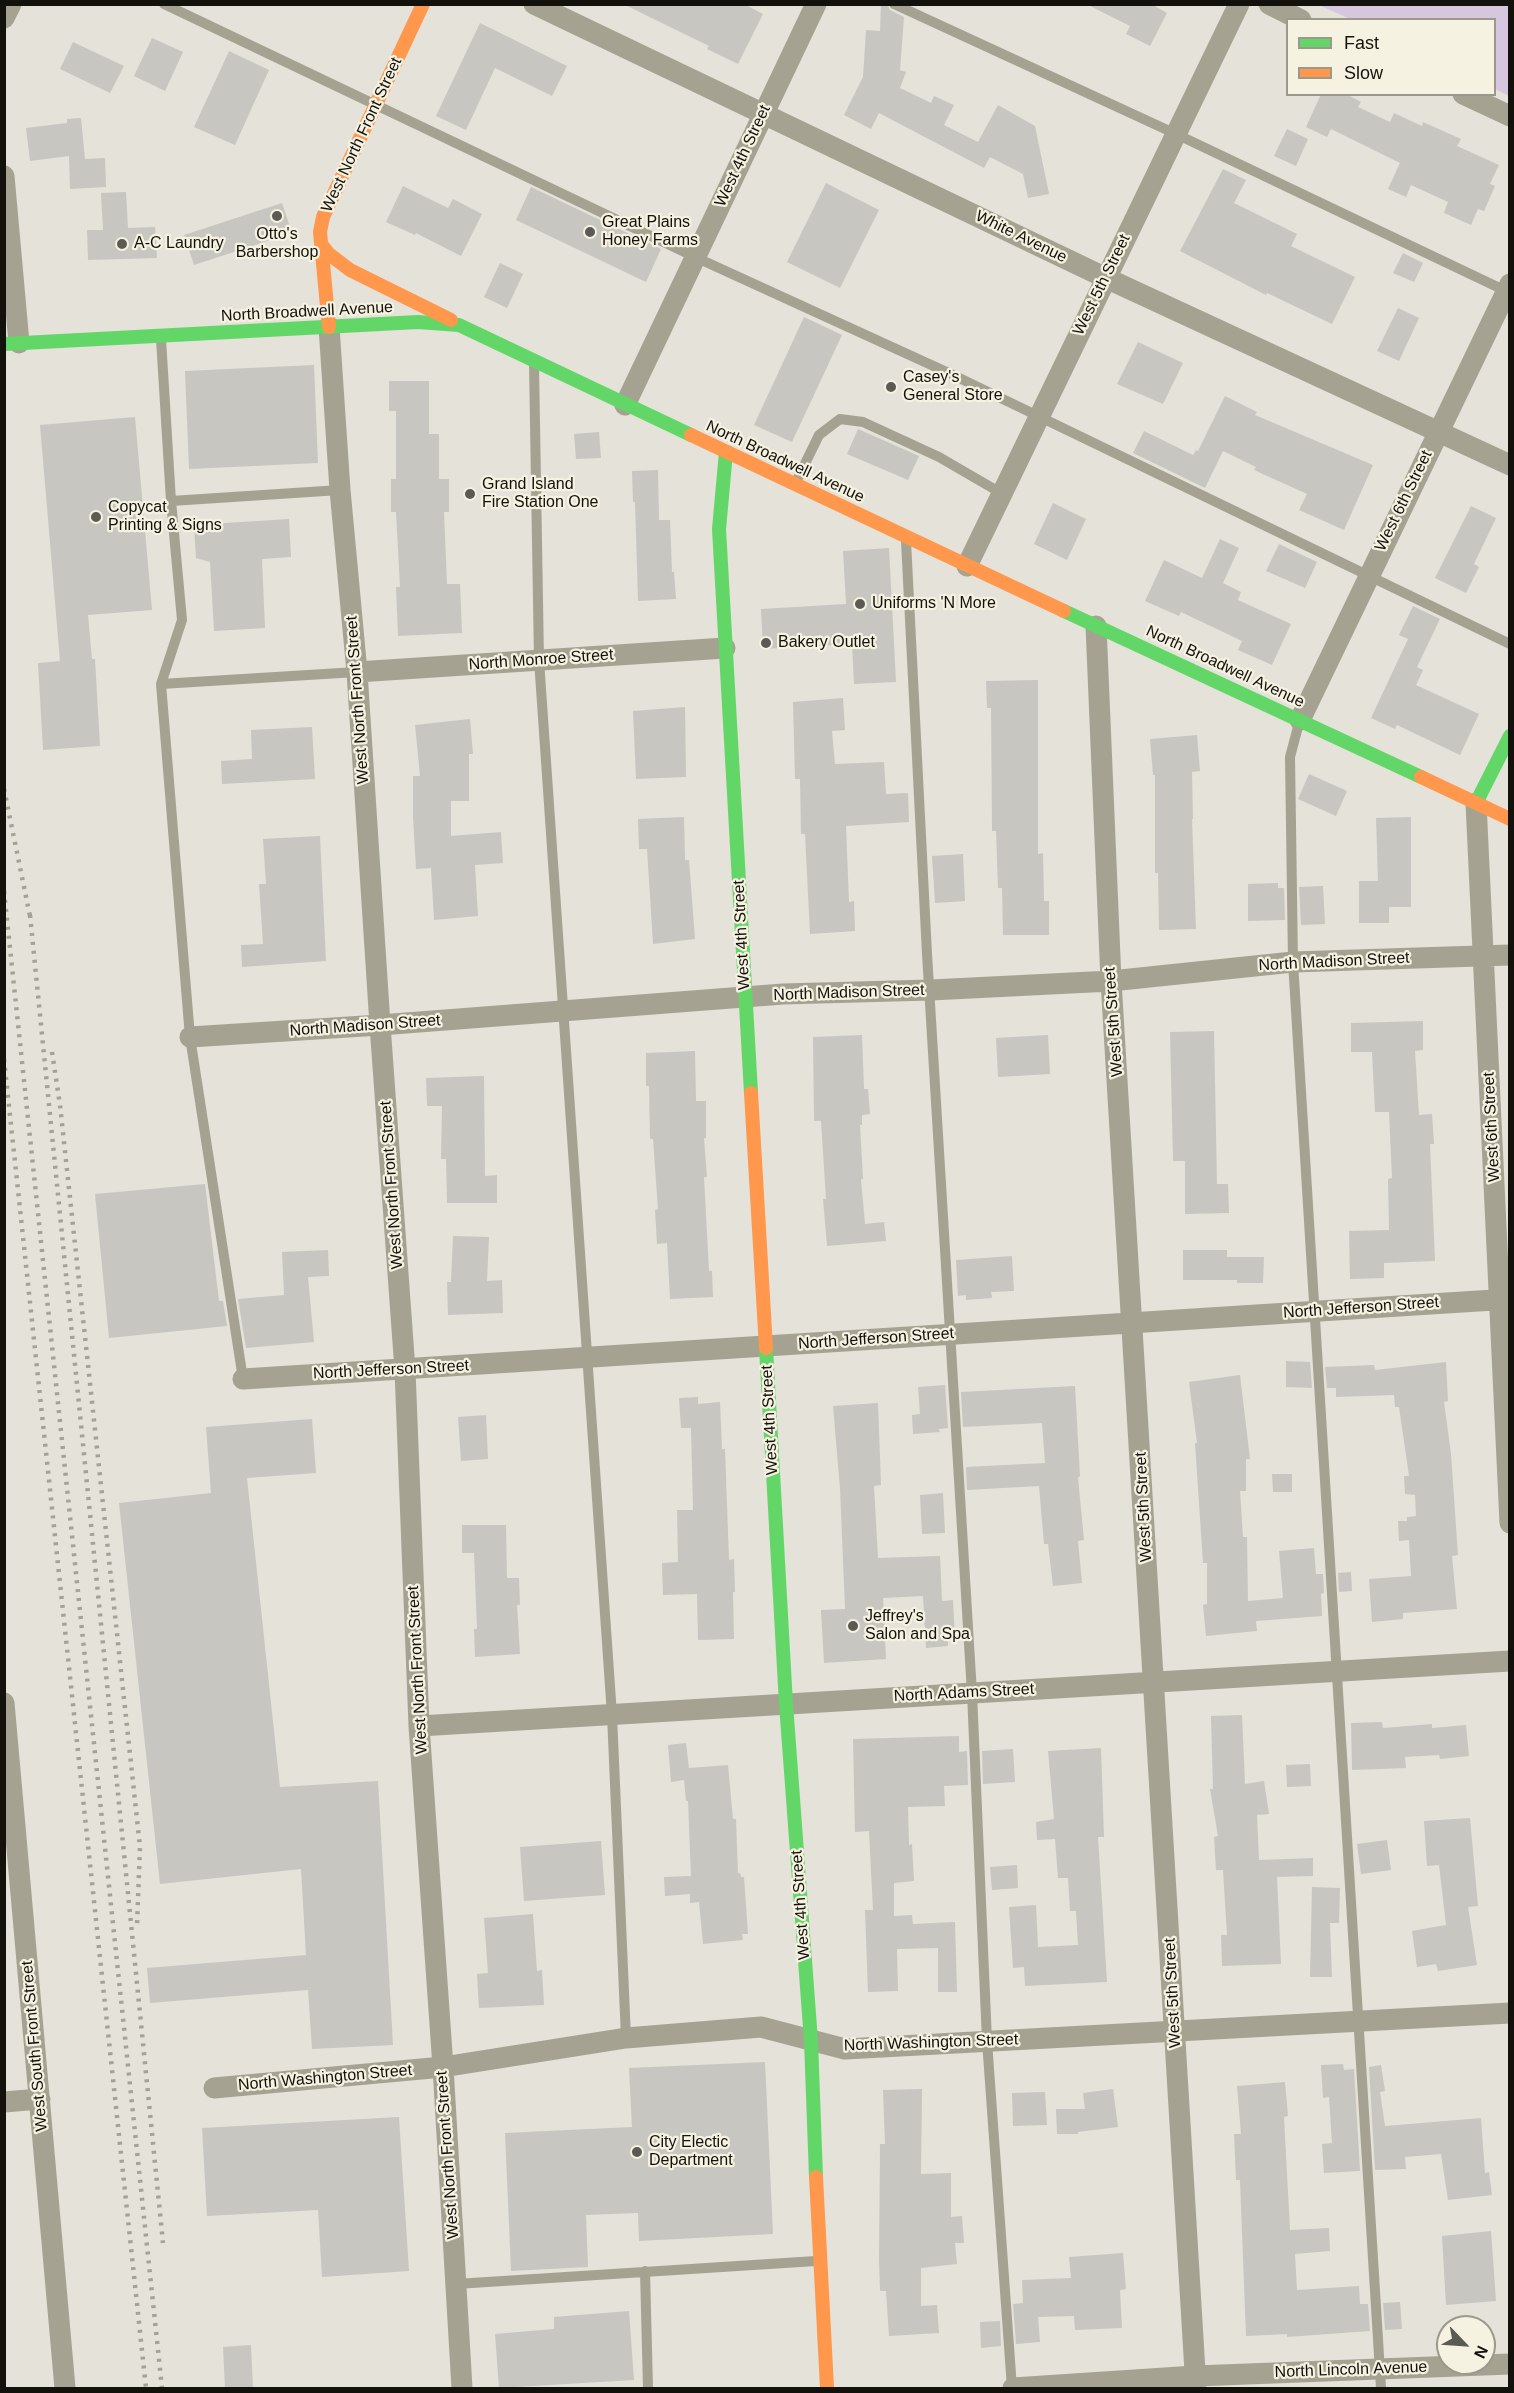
<!DOCTYPE html>
<style>
body{margin:0}
#map{position:relative;width:1514px;height:2393px;overflow:hidden;background:#e4e2d9;font-family:Helvetica,sans-serif}
canvas{display:block}
.frame{position:absolute;inset:0;border:6px solid #13110c;pointer-events:none}
.legend{position:absolute;left:1286px;top:18px;width:210px;height:78px;box-sizing:border-box;background:#f6f2e1;border:2px solid #9b988c;margin:0;padding:8px 10px;list-style:none;font-size:18px;color:#13110c}
.legend li{display:flex;align-items:center;gap:12px;height:30px}
.legend b{width:30px;border:2px solid #9b988c}
.north{position:absolute;left:1436px;top:2315px;width:60px;height:60px;box-sizing:border-box;background:#f6f2e1;border:2px solid #9b988c;border-radius:50%;rotate:115deg;font-size:16px;font-weight:700;line-height:24px;text-align:center;color:#13110c}
.north::after{content:'';display:block;margin:auto;width:21px;height:27px;background:#5c5a54;clip-path:polygon(50% 0,100% 100%,50% 72%,0 100%)}
</style>
<div id="map">
<canvas width="1514" height="2393"></canvas>
<div class="frame"></div>
<ul class="legend">
<li><b style="height:8px;background:#63d668"></b>Fast</li>
<li><b style="height:8px;background:#ff974d"></b>Slow</li>
</ul>
<div class="north">N</div>
</div>
<script>
const g = document.querySelector('canvas').getContext('2d');
g.lineJoin = 'round';
function paint(path, color) {
  g.fillStyle = color;
  g.fill(path, 'evenodd');
}
function trace(path, color, width, dash) {
  g.strokeStyle = color;
  g.lineWidth = width;
  g.lineCap = dash ? 'butt' : 'round';
  g.setLineDash(dash || []);
  g.stroke(path);
}
function write(font, color, halo, rows, align = 'center') {
  g.font = font + ' Helvetica,sans-serif';
  g.lineWidth = 4.5;
  g.setLineDash([]);
  g.textBaseline = 'middle';
  g.strokeStyle = halo;
  g.fillStyle = color;
  for (const [text, x, y, turn = 0] of rows) {
    g.save();
    g.translate(x, y);
    g.rotate((+turn || 0) * Math.PI / 180);
    g.textAlign = isNaN(turn) ? turn : align;
    if (halo) g.strokeText(text, 0, 0);
    g.fillText(text, 0, 0);
    g.restore();
  }
}
paint(new Path2D(`
 M1319,5H1509V96L1495,89L1494,20L1350,19Z`), '#d6c6e0');
paint(new Path2D(`
 M623,4H744L763,14L738,64L707,49L709,46Z
 M881,4H887L890,10L904,17L900,70L906,72L900,88L931,103L934,96L954,105L944,125L978,142L998,105L1035,126L1049,194L1028,198L1023,174L990,157L984,168L879,113L871,129L844,115L863,77L866,30L880,31Z
 M1086,4H1151L1167,13L1150,46L1126,34L1130,26Z
 M480,23L567,66L552,96L495,68L466,130L436,116Z
 M152,38L183,52L165,91L134,76Z
 M73,42L124,66L110,93L60,69Z
 M229,51L269,70L235,145L194,127Z
 M1321,94H1346L1361,102L1358,107L1390,122L1394,113L1422,126L1423,122L1461,139L1457,146L1499,165L1490,184L1495,186L1484,211L1478,209L1471,225L1444,213L1448,202L1411,185L1406,197L1388,189L1400,163L1331,129L1327,137L1306,127Z
 M81,118L85,159L105,158L106,187L70,189L69,156L30,161L26,128L67,123V119Z
 M1287,129L1308,139L1296,166L1274,156Z
 M1223,169L1246,180L1234,203L1297,234L1291,246L1355,277L1332,324L1267,293L1266,295L1180,251Z
 M826,183L879,210L840,288L787,262Z
 M403,186L448,208L453,199L482,214L461,256L416,233L415,235L386,222Z
 M531,187L661,249L646,282L516,220Z
 M126,192L128,228L155,227L157,258L88,260L87,230H103L101,193Z
 M282,203L292,233L194,265L184,235Z
 M1403,253L1423,263L1414,282L1393,273Z
 M500,263L523,274L507,308L484,297Z
 M1398,308L1419,318L1399,361L1377,351Z
 M804,317L842,335L792,442L754,425Z
 M1138,342L1183,363L1163,404L1117,384Z
 M314,365L318,463L189,469L185,371Z
 M389,381H429V434H439V479H449V512H444L447,584H460L462,633L398,636L396,587H400L396,512H391V479H396V411H389Z
 M1225,396L1257,412L1255,415L1373,465L1344,530L1299,510L1307,494L1254,470L1256,467L1223,451L1205,488L1133,453L1144,431L1193,455L1196,450L1198,451Z
 M135,417L152,610L88,615L92,659H95L100,746L43,750L38,663L60,661L40,425Z
 M858,429L919,456L908,480L847,454Z
 M599,432L601,458L576,459L574,434Z
 M658,470L659,520H670L672,572H674L676,599L638,601L635,502H633L632,471Z
 M1053,503L1086,519L1067,560L1034,544Z
 M1471,506L1496,518L1474,564L1479,567L1466,593L1435,578Z
 M289,519L291,557L262,559L265,628L214,631L210,562L196,558L194,525Z
 M1220,539L1239,548L1223,583L1241,592L1238,600L1291,624L1272,665L1238,650L1242,641L1181,612L1179,616L1145,601L1164,560L1202,578Z
 M1279,544L1317,562L1305,588L1266,571Z
 M889,548L896,682L854,684L852,644L763,649L761,609L846,604L843,551Z
 M1413,606L1440,619L1417,667L1423,670L1416,685L1479,714L1460,755L1397,725L1395,729L1371,718L1408,639L1399,635Z
 M1038,680V854L1043,853L1044,901H1049V935H1003L1002,888H998L996,831H992L991,708H987L986,681Z
 M843,698L845,730L832,731L835,764L884,762L886,794L908,793L909,822L846,826L849,902L854,901L855,931L810,934L805,834H801L800,779H795L793,702Z
 M685,707L686,777L636,779L633,711Z
 M470,719L473,754H469V801H451V836L501,832L503,863L475,865L478,916L434,920L431,868L416,869L413,817V776H420L415,725Z
 M312,727L315,779L222,784L221,761L252,759L251,730Z
 M1197,735L1200,771L1192,772L1193,819H1192L1196,929L1159,930L1158,873H1155V775H1153L1150,739Z
 M1309,774L1347,791L1336,816L1298,799Z
 M684,817L685,860H689L695,939L653,944L647,849H639L638,819Z
 M1411,817V907H1389V923H1359V881H1378L1376,818Z
 M320,836L326,961L242,967L241,945L263,944L259,884H266L263,839Z
 M963,854L965,901L935,903L932,856Z
 M1278,883V888H1284L1285,920L1248,921V884Z
 M1323,886L1325,924L1301,925L1299,887Z
 M1423,1021V1050L1415,1051L1419,1115L1432,1114L1434,1144H1430L1435,1261L1384,1263V1278L1350,1279L1349,1231L1389,1230L1388,1179L1392,1178L1389,1112H1375L1372,1052H1351V1023Z
 M1214,1031L1217,1184H1228L1229,1213L1185,1214V1161H1173L1170,1032Z
 M862,1035L864,1089H868L870,1114L862,1115V1125H860L863,1179H861L865,1224L884,1222L886,1241L827,1246L823,1199H826L821,1121H814L813,1037Z
 M1048,1035L1050,1074L998,1077L996,1038Z
 M695,1051L696,1101H706V1138H704L707,1177H704L709,1271H712L713,1297L670,1299L667,1243L657,1244L655,1210L658,1209L653,1139H650L649,1086H646V1053Z
 M484,1076L485,1176L497,1175V1203H447L446,1159H441L442,1106H427L426,1078Z
 M205,1184L219,1301H223L227,1326L109,1338L95,1194Z
 M453,1236L489,1237L487,1281L502,1280L503,1313L448,1315L447,1282H451Z
 M328,1250L329,1276L308,1277L314,1342L246,1348L238,1299L284,1295L282,1252Z
 M1183,1250H1227V1257H1264L1263,1283H1237V1280H1183Z
 M1012,1256L1014,1291L991,1292L992,1298L966,1300V1295L958,1296L956,1260Z
 M1286,1361L1310,1362L1312,1388L1286,1387Z
 M1446,1362L1448,1401L1444,1402L1451,1454L1458,1555L1452,1556L1457,1609L1403,1613V1619L1372,1622L1369,1579L1411,1576L1409,1540L1399,1541L1398,1521H1407V1517L1416,1516L1415,1495L1405,1494L1404,1476H1409L1399,1407H1395L1394,1395L1336,1397V1388H1327L1325,1367L1374,1365L1375,1370Z
 M1240,1375L1250,1459H1246V1491H1240L1243,1537H1247L1248,1601L1283,1598L1279,1551L1314,1548L1316,1574H1323L1324,1593L1321,1594L1322,1616L1256,1621L1257,1631L1206,1636L1203,1605L1207,1604V1563H1203L1195,1443H1197L1189,1382Z
 M945,1385L948,1428L939,1429L940,1432L913,1434L912,1415L920,1414L918,1387Z
 M1075,1386L1080,1476L1078,1478L1084,1540L1078,1541L1082,1583L1053,1586L1048,1544H1044L1039,1486L967,1490L966,1467L1045,1463L1042,1423L963,1427L961,1392Z
 M698,1397V1404L720,1402L722,1449H725L729,1560L734,1559L735,1592H733L734,1639L698,1640L697,1594L663,1595L662,1563L678,1562L677,1510H693L691,1428H681L679,1398Z
 M878,1403L881,1485L874,1486L878,1558L940,1556L942,1601L953,1600L955,1639L948,1640V1646L926,1648L923,1596L883,1598L886,1659L824,1663L821,1610L845,1609L840,1488L833,1406Z
 M486,1415L488,1459L461,1461L458,1417Z
 M312,1419L316,1473L247,1478L280,1787L378,1781L393,2045L312,2049L308,1990L150,2003L147,1968L306,1955L301,1869L160,1884L119,1503L211,1493L206,1427Z
 M1272,1474H1292V1492H1273Z
 M943,1493L945,1533L922,1534L920,1495Z
 M462,1525H506L507,1578H519L520,1605H517L520,1654L475,1657L474,1629H477L474,1553H462Z
 M1351,1572L1352,1591L1339,1592L1338,1573Z
 M1242,1715L1245,1784L1264,1781L1269,1814L1257,1815L1259,1860L1313,1858V1876L1277,1877L1281,1964L1222,1966L1221,1935H1227L1223,1870H1216L1214,1837L1218,1836L1210,1789H1213L1211,1716Z
 M1382,1722L1383,1728L1432,1724V1728L1466,1725L1469,1756L1440,1759L1439,1755L1405,1757L1406,1768L1352,1770L1351,1723Z
 M959,1736V1752L967,1751L968,1785L944,1786L945,1806L908,1807L909,1845L912,1844L914,1881L894,1883V1916L912,1915L913,1924L955,1922L957,1992H938V1948L897,1949L898,1991L868,1992L865,1910H873L869,1831L855,1832L853,1739Z
 M686,1743L689,1768L728,1765L733,1819H736L738,1873H740L741,1877H744L748,1934H742L743,1940L703,1944L699,1902L690,1903V1894L665,1896L664,1877L691,1876L688,1801H686L684,1780L671,1782L668,1745Z
 M1101,1748L1104,1837H1098L1107,1982L1025,1986L1024,1967L1013,1968L1009,1907L1036,1905L1038,1947L1078,1945L1076,1911H1070L1068,1878H1058L1055,1839L1037,1840L1036,1822L1054,1819L1048,1751Z
 M1013,1749L1015,1782L983,1784L982,1751Z
 M1310,1764L1311,1786L1287,1787L1286,1765Z
 M1470,1818L1478,1906L1468,1907L1477,1965L1438,1971L1436,1964L1417,1967L1412,1931L1446,1925L1439,1865L1427,1866L1424,1821Z
 M1387,1840L1391,1870L1361,1874L1357,1844Z
 M601,1841L605,1895L524,1901L520,1847Z
 M1017,1865L1018,1888L992,1890L990,1867Z
 M1312,1887L1340,1888L1339,1923H1330L1332,1977H1310Z
 M533,1914L537,1971L542,1970L544,2005L479,2008L477,1974L488,1973L484,1918Z
 M765,2062L773,2234L639,2241L638,2213L586,2215L588,2267L511,2271L505,2133L632,2127L629,2068Z
 M1343,2064L1344,2070L1354,2069L1360,2171L1324,2173L1322,2144L1332,2143L1329,2097L1323,2098L1321,2065Z
 M1381,2065L1385,2091L1380,2092L1385,2126L1481,2118L1485,2173L1489,2172L1492,2195L1448,2200L1441,2154L1405,2157L1406,2169L1375,2170L1369,2067Z
 M1285,2082L1288,2116L1284,2117L1290,2230L1329,2228L1330,2251L1295,2254L1297,2290L1359,2286L1360,2304H1368L1370,2331L1287,2337V2334L1246,2336L1240,2180H1236L1234,2134H1241L1237,2086Z
 M922,2089L921,2174L951,2173V2217L962,2216L964,2243H955L957,2264L921,2268V2306L937,2305L939,2333L889,2336L886,2291H880L879,2260L880,2144H885L883,2090Z
 M1113,2089L1118,2127L1078,2132V2134H1057L1056,2109H1085L1083,2093Z
 M1045,2092L1047,2125L1013,2126L1012,2093Z
 M399,2117L409,2271L322,2277L318,2210L207,2216L202,2128Z
 M1491,2231L1496,2301L1446,2305L1442,2236Z
 M1123,2253L1126,2289L1120,2290L1122,2328L1075,2330L1074,2316L1038,2317L1040,2342L1016,2344L1013,2304L1023,2303L1022,2280L1071,2278L1069,2257Z
 M1400,2302L1402,2329L1385,2330L1383,2303Z
 M629,2311L634,2380L499,2388L495,2334L554,2329V2317Z
 M1000,2321L1001,2346L981,2348L980,2322Z
 M251,2345L253,2388H225L223,2347Z`), '#c8c6c0');
trace(new Path2D(`
 M164,4L695,257L951,374L1510,644
 M894,4L1176,134L1508,292
 M161,339L171,501L182,620L161,684L190,1037L243,1379
 M534,364L539,660L612,1715L626,2038
 M796,482L819,435L840,419L863,422L939,457L1001,493
 M171,501L340,490
 M906,541L927,954L972,1693L987,2041L1012,2388
 M161,684L357,672
 M1299,723L1290,757L1293,962L1381,2388
 M645,2271L648,2388
 M456,2284L816,2261`), '#a6a292', 10);
trace(new Path2D(`
 M534,4L1106,278L1510,465
 M1269,4L1301,20
 M4,18L11,4
 M1463,94L1510,116
 M4,176L19,343
 M329,327L340,490L357,672L380,1025L405,1370L419,1726L443,2067L462,2388
 M625,405L816,4
 M967,566L1239,4
 M1096,626L1111,981L1196,2388
 M357,672L725,648
 M1300,720L1510,284
 M1476,803L1510,1523
 M190,1037L380,1025L783,994L931,990L1111,981L1293,962L1510,955
 M243,1379L1510,1299
 M4,1703L65,2388
 M419,1726L1510,1661
 M214,2088L443,2067L626,2038L761,2027L845,2049L1510,2013
 M4,2102L40,2099
 M1013,2388L1195,2376L1510,2364`), '#a6a292', 21);
trace(new Path2D(`
 M4,344L418,322L459,325L691,435
 M726,452L719,529L751,1093
 M1064,611L1421,777
 M1476,803L1510,736
 M766,1348L786,1704L811,2041L816,2177`), '#63d668', 14);
trace(new Path2D(`
 M321,244L329,254L350,270L451,320
 M329,327L320,232L323,217L423,4
 M691,435L1064,611
 M1421,777L1510,819
 M751,1093L766,1348
 M816,2177L827,2388`), '#ff974d', 14);
trace(new Path2D(`
 M4,789L31,921
 M4,891L162,2388
 M30,915L163,2243
 M52,1052L60,1105L140,1847L137,1926
 M4,1059L146,2388`), '#a4a296', 4.5, [3, 6]);
for (const [x, y, r, color] of [
 [277,216,6,"#5c5a54"],
 [590,232,6,"#5c5a54"],
 [122,244,6,"#5c5a54"],
 [891,387,6,"#5c5a54"],
 [470,494,6,"#5c5a54"],
 [96,517,6,"#5c5a54"],
 [860,604,6,"#5c5a54"],
 [766,643,6,"#5c5a54"],
 [853,1626,6,"#5c5a54"],
 [637,2152,6,"#5c5a54"]
]) {
  const dot = new Path2D();
  dot.arc(x, y, r, 0, 2 * Math.PI);
  g.fillStyle = color;
  g.fill(dot);
  trace(dot, '#f6f2e1', 2);
}
write('16px', '#13110c', '#f6f2e1', [
 ["West North Front Street",362,135,-65],
 ["West 4th Street",743,156,-65],
 ["White Avenue",1021,237,26],
 ["West 5th Street",1102,285,-64],
 ["North Broadwell Avenue",307,312,-3],
 ["North Broadwell Avenue",785,462,25],
 ["West 6th Street",1404,501,-64],
 ["North Monroe Street",541,660,-4],
 ["North Broadwell Avenue",1225,667,25],
 ["West North Front Street",358,700,-94],
 ["West 4th Street",742,935,-93],
 ["North Madison Street",1334,962,-3],
 ["North Madison Street",849,993,-2],
 ["West 5th Street",1114,1022,-94],
 ["North Madison Street",365,1026,-4],
 ["West 6th Street",1492,1127,-93],
 ["West North Front Street",392,1185,-94],
 ["North Jefferson Street",1361,1308,-4],
 ["North Jefferson Street",876,1339,-4],
 ["North Jefferson Street",391,1370,-3],
 ["West 4th Street",770,1420,-93],
 ["West 5th Street",1144,1507,-93],
 ["West North Front Street",418,1670,-93],
 ["North Adams Street",964,1693,-3],
 ["West 4th Street",801,1905,-94],
 ["West 5th Street",1173,1993,-93],
 ["North Washington Street",931,2043,-2],
 ["West South Front Street",35,2046,-95],
 ["North Washington Street",325,2078,-5],
 ["West North Front Street",448,2155,-94],
 ["North Lincoln Avenue",1351,2370,-2]
]);
write('16px', '#13110c', '#f6f2e1', [
 ["Great Plains",602,223],
 ["Honey Farms",602,241],
 ["Otto's",277,235,"center"],
 ["Barbershop",277,253,"center"],
 ["A-C Laundry",134,244],
 ["Casey's",903,378],
 ["General Store",903,396],
 ["Grand Island",482,485],
 ["Fire Station One",482,503],
 ["Copycat",108,508],
 ["Printing & Signs",108,526],
 ["Uniforms 'N More",872,604],
 ["Bakery Outlet",778,643],
 ["Jeffrey's",865,1617],
 ["Salon and Spa",865,1635],
 ["City Electic",649,2143],
 ["Department",649,2161]
], 'left');
</script>
